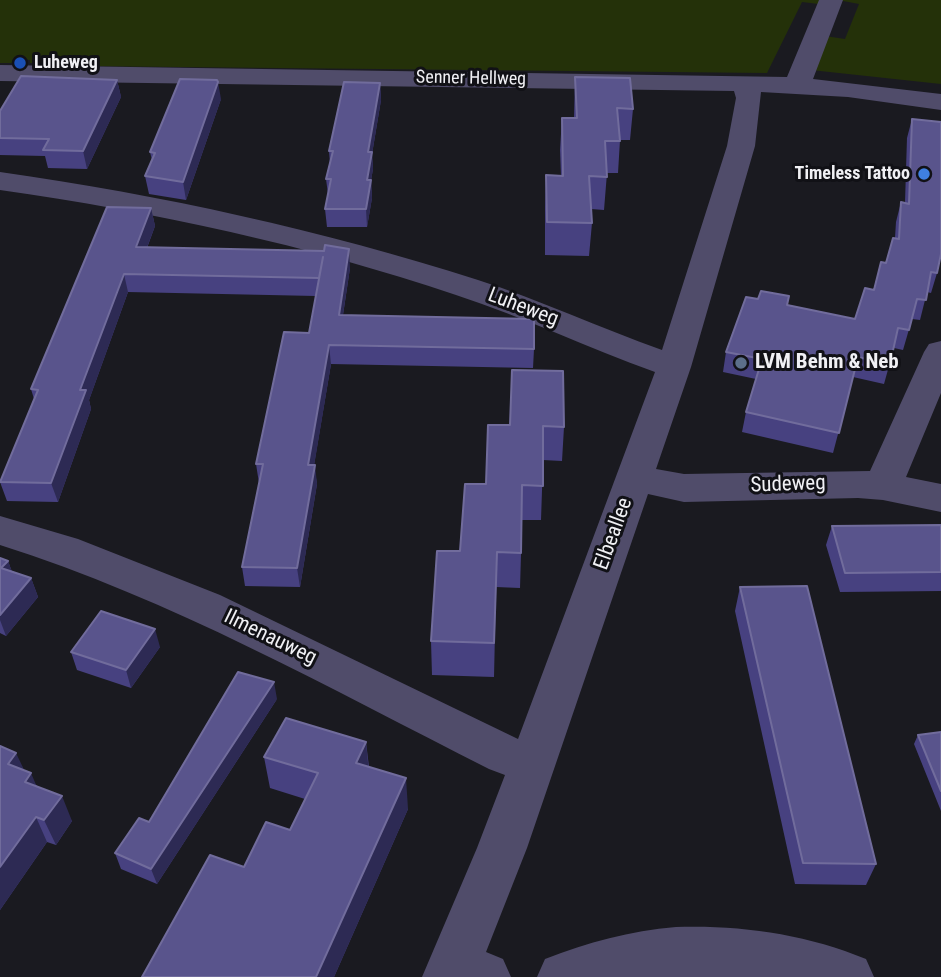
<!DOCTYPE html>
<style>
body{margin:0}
canvas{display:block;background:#1a1a20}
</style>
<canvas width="941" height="977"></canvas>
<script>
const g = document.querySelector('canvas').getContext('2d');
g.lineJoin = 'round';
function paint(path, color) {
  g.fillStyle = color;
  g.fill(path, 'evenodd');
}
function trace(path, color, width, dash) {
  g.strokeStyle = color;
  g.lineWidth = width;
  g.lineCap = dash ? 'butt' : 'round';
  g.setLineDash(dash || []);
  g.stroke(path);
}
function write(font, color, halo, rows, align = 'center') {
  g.font = font + ' "Roboto Condensed",sans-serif';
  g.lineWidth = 6;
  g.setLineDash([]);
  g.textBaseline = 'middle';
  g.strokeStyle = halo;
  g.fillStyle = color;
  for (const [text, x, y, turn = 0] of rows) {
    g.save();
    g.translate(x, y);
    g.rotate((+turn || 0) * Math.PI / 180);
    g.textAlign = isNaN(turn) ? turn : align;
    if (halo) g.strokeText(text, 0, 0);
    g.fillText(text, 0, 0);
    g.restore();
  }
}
paint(new Path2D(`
 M0,0H820L819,4L802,2L767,73L83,66V64L30,63V60L15,59L12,63H0Z
 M838,0H941V84L811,70L825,36L845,39L859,4Z`), '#243109');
paint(new Path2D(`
 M819,0H843L813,79L941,94V110L848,97L761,92L755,146L691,367L656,469L684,474L870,471L924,352L929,344L941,341V393L906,477L941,484V512L883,500L858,498L684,502L648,494L527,848L486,952L503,959L511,977H422L477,848L505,775L489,769C329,688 171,599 0,545V516L78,539L220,595L518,739L655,372C588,348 524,317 456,295C308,245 155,212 0,190V172C162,195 322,230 478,280C540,300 600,328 662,350L727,146L736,98L734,91L0,81V65L787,77Z
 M676,927C741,925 805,934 866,959L874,977H537L545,959C588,942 630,931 676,927Z`), '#504c6a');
paint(new Path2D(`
 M575,77L633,109L630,140H620L618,173H607L604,210L591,209L592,223L589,256L545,255V208L546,175L561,176L560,150L562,118H574Z
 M117,80L121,97L87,169L48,168L45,156L0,155V111Z
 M380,83L381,100L372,154L373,169L371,180L372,198L367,227H327L325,209L328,194L326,179L330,164L329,151Z
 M221,99L186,200L149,194L145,176L152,160L150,152Z
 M912,119L937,273L931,293L927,292L920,320L912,319L903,350L894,348L884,384L853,377L833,453L742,432L746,412L756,379L723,372L726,352L758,299L855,319L873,290L886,263L895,238L896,222L901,202L905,203L907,138Z
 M151,208L155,226L147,248L350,268L343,315L534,349L533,368L331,364L314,465L317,484L300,587L245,586L242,567L259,483L256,464L309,333L316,296L128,292L89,400L91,409L58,502L7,501L0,482L34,399L31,389Z
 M510,425L564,427L562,461L543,460L541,520H522L520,588L496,587L494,677L432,675L431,641L460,551L486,484Z
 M941,525V591L840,592L826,545L832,526Z
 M0,558L8,561L12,572L31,578L38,597L6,636L0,633Z
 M740,587L876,864L866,885L795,884L735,611Z
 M160,647L131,688L77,670L71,652Z
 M277,699L157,884L121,869L115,853L149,822Z
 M941,732V811L914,744L918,735Z
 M366,742L369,767L408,809L334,977H142L244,867L290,830L305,799L270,788L264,757Z
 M0,746L24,770L37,786L72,821L56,845L47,842L0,910Z`), '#474180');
paint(new Path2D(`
 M117,80L121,97L87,169L83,151Z
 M218,82L221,99L186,200L183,182Z
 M380,83L381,100L372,154L373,169L368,198L367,180L368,152Z
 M371,180L372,198L367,227L366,209Z
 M151,208L155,226L140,266L136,247Z
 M349,249L350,268L340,334L339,315Z
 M124,274L128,292L89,400L91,409L58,502L51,483L80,390Z
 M329,345L331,364L311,484L308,465Z
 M315,465L317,484L300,587L297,568Z
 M8,561L15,580L1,568Z
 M31,578L38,597L6,636L0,620V615Z
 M155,629L160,647L131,688L126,670Z
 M274,682L277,699L157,884L151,869Z
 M366,742L369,773L356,763Z
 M16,753L28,778L31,773L42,799L8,764Z
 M406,778L408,809L334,977H316Z
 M62,796L72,821L56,845L44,820Z
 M36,817L47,842L0,910V867Z`), '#2d2a54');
const building = new Path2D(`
 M21,76L117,80L83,151L43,150L49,139L0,138V111Z
 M575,77L630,78L633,109L617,108L620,141H605L607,177L589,176L592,223L547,222L546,175L563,176L562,118H577Z
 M180,79L217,80L218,82L183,182L145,176L155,153L150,152Z
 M344,82L380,83L368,152H372L367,180H371L366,209H325L331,179H326L333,151H329Z
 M912,119L941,122V254L937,273L931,272L926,300L917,299L909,330L898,328L890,364L858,357L839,433L746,412L762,359L726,352L746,297L758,299L761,291L789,296L787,305L855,319L865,288L874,290L881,262L886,263L893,238L899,239L901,202L909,204Z
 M107,207L151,208L136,247L324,251L325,245L349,249L339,315L534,319V349L329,345L308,465H315L297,568L242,567L263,464H256L284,332L309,333L323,257L319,278L124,274L80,390H86L51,483L0,482L38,390L31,389Z
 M512,370L563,371L564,427L543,426V486L522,485L521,553L497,552L494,643L431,641L437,551H460L465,484H486L488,425H510Z
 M941,525V572L845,573L832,526Z
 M0,558L8,561L1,568L31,578L0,615Z
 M807,586L876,864L803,863L740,587Z
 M101,611L155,629L126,670L71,652Z
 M238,672L274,682L151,869L115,853L139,818L149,822Z
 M286,718L366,742L356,763L406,778L316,977H142L210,855L244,867L266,822L290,830L318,773L264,757Z
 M941,732V791L918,735Z
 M0,746L16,753L8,764L31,773L25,782L62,796L44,820L36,817L0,867Z`);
paint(building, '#59548c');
trace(building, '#716c9c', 2);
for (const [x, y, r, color] of [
 [20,63,7,"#1a4fb4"],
 [924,174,7,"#3f7fe0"],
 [741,363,7,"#5c6f8a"]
]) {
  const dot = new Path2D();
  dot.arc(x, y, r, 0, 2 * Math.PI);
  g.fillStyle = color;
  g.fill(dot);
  trace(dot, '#111116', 2.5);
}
write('bold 18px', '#f0f0f4', '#111116', [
 ["Luheweg",34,63],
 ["Timeless Tattoo",910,174,"right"]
], 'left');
write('18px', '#f0f0f4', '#111116', [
 ["Senner Hellweg",471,79,1]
]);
write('21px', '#f0f0f4', '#111116', [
 ["Luheweg",523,308,21],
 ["Sudeweg",788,485,-2],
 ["Elbeallee",614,534,-70],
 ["Ilmenauweg",270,638,26]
]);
write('bold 21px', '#f0f0f4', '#111116', [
 ["LVM Behm & Neb",755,363]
], 'left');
</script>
